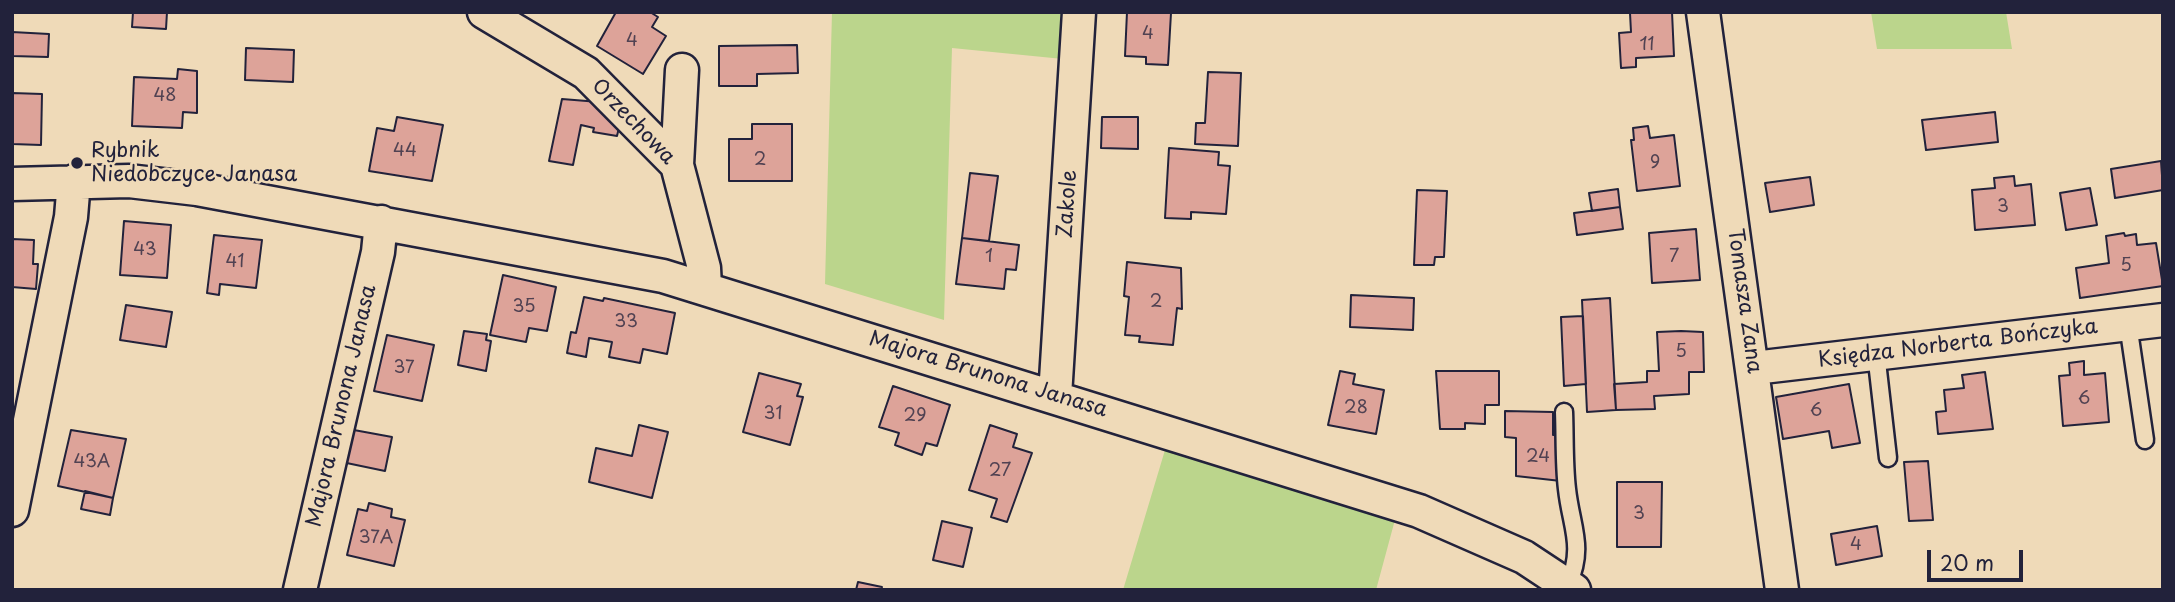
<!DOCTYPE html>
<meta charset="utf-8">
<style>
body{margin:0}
#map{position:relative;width:2175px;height:602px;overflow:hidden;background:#efdab8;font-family:"Playpen Sans",sans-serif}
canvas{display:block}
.frame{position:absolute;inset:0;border:14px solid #22223b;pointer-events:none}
.scale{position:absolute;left:1927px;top:550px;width:96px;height:32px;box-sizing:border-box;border:4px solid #22223b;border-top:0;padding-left:9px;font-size:21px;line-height:24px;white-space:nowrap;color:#22223b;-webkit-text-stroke:5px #efdab8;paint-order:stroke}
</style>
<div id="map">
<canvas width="2175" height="602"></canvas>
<div class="frame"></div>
<div class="scale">20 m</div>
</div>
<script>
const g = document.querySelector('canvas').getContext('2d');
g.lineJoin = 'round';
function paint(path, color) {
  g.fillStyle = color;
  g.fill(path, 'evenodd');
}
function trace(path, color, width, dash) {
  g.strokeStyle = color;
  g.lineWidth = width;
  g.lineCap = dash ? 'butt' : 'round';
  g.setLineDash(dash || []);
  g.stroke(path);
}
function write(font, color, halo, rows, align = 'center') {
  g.font = font + ' "Playpen Sans",sans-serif';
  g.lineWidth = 5;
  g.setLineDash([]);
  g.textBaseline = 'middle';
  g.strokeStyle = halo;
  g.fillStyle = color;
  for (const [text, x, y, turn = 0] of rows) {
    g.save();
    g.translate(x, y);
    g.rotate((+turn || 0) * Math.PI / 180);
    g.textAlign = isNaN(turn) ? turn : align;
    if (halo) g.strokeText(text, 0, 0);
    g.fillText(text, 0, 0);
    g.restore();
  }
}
paint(new Path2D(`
 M832,12H1063V59L952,48L944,320L825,284Z
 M1871,12H2006L2012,49H1877Z
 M1168,440L1396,516L1376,590H1123Z`), '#bbd58c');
const building = new Path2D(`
 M133,12H167L166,29L132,27Z
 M616,12H650L658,17L652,27L666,36L643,74L597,46Z
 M1127,12L1171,13L1168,65L1146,64V57L1125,56Z
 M1672,12L1674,56L1636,58V67L1621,68L1619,33L1631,32L1630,13Z
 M12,32L49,34L48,57L12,56Z
 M797,45L798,73L757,74V86H719V46Z
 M246,48L294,50L293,82L245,80Z
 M178,69L197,71V113L183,112L182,128L132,126L134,77L177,79Z
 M1208,72L1241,73L1238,146L1195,144L1196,123H1205Z
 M12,93L42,94L41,145L12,144Z
 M562,99L599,102L621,119L617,136L593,132L594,128L581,125L573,165L549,161Z
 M1995,112L1998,142L1926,150L1922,120Z
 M397,117L443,125L432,181L369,171L377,128L394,131Z
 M1102,117H1138V149L1101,148Z
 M752,124H792V181H729V139H752Z
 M1648,126L1650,138L1674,135L1680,186L1637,191L1631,140H1634L1633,128Z
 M1169,148L1219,152L1218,165L1230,166L1226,214L1191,212V219L1165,218Z
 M2161,161L2163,190L2115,198L2111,169Z
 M970,173L998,176L989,241L962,238Z
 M2014,176L2015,186L2031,184L2035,225L1975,230L1972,190L1995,188L1994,178Z
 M1810,177L1814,205L1770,212L1765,183Z
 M2090,188L2097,225L2066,230L2060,193Z
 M1618,189L1620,207L1592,211L1589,193Z
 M1417,190L1447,191L1444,257H1435L1434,265H1414Z
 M1620,207L1623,229L1577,235L1574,213Z
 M124,221L171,225L167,278L120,275Z
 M1696,229L1700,280L1652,283L1649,233Z
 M2124,233L2125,236L2136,234L2137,245L2156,243L2163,286L2080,298L2076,268L2109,263L2106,236Z
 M214,235L262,240L256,288L220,284L219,295L207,293Z
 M962,238L1019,245L1016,270L1006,269L1004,289L956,284Z
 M12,239L34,240L33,264H38L36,289L12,287Z
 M1127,262L1181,268L1182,309L1177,308L1173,345L1139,342L1140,336L1125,335L1129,297L1124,296Z
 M503,275L556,287L547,331L529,328L526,342L490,335Z
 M1351,295L1414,298L1413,330L1350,327Z
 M584,297L603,301L604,298L675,313L667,354L643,349L640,363L609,357L612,342L589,338L586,357L567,353L571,332L576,333Z
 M1610,298L1616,410L1587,412L1582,300Z
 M126,305L172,312L166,347L120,340Z
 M1583,316L1586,384L1564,386L1561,317Z
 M464,331L487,334L486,340L491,341L486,371L458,365Z
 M1681,331L1703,332L1704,372H1689V394L1654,396L1655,409L1616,410L1614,384L1647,382V371H1659L1657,332Z
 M387,335L434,345L422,401L374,391Z
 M2084,361V375L2105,373L2109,422L2063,426L2059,376L2070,375L2069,363Z
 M1340,371L1355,374L1353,384L1384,390L1376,434L1328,425Z
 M1436,371H1499V405H1485V424L1465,423V429H1440Z
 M1985,372L1993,429L1938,434L1936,412L1946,411L1944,390L1964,388L1962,375Z
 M759,373L801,384L797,396L803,397L790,445L743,432Z
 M1849,384L1860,443L1832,448L1829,431L1783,439L1776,397Z
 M893,386L950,405L937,446L926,443L922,455L895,445L899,433L879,427Z
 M1505,411L1553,412V435H1561V481L1516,476V438L1505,437Z
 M639,425L668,432L652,498L589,482L596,448L632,456Z
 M990,425L1017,434L1013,447L1032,453L1007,522L991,517L997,499L969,490Z
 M343,428L392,437L385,471L337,461Z
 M71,430L126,439L113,498L58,486Z
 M1928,461L1933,520L1909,521L1904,462Z
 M1617,482H1662L1661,547H1617Z
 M85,491L113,498L110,515L81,509Z
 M369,503L392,509L391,517L405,520L394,566L347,555L358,509L367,511Z
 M942,521L972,528L963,567L933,560Z
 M1877,526L1882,556L1836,565L1831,534Z
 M858,582L882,587L881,590H856Z`);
paint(building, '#dda399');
trace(building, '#22223b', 2);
const lane = new Path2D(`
 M2128,324L2145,440
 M1876,353L1888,458
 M1564,412C1565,437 1564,464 1567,489C1571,527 1585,546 1568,585`);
const street = new Path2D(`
 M484,12L586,73L677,165L704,268L705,287
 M1703,12L1782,590
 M677,165L682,70
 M12,184L129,181L197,189L663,276L1419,511L1524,557L1574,590
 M1754,368L2163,320
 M1055,396L1079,12
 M12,510L71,217L74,181
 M300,590L378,252L381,222`);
trace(lane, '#22223b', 21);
trace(street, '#22223b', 37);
trace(lane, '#efdab8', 16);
trace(street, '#efdab8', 32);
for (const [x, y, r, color] of [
 [77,163,7,"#22223b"]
]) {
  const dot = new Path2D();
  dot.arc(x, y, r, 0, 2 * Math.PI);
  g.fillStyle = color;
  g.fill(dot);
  trace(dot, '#efdab8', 2.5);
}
write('18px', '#514252', null, [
 ["4",1148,34],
 ["4",632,41],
 ["11",1647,45],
 ["48",165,96],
 ["44",405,151],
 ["2",760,160],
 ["9",1655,163],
 ["3",2003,207],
 ["43",145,250],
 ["1",989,257],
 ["7",1674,257],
 ["41",235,262],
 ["5",2126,266],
 ["2",1156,302],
 ["35",524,307],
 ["33",626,322],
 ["5",1681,352],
 ["37",404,368],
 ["6",2084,399],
 ["28",1356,408],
 ["6",1816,411],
 ["31",773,414],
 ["29",915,416],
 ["24",1538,457],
 ["43A",92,462],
 ["27",1000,471],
 ["3",1639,514],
 ["37A",376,538],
 ["4",1856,545]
]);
write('21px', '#22223b', '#efdab8', [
 ["Orzechowa",633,122,46],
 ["Zakole",1068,204,-86],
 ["Tomasza Zana",1744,301,82],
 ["Księdza Norberta Bończyka",1958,344,-7],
 ["Majora Brunona Janasa",988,375,17],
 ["Majora Brunona Janasa",342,406,-77]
]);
write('21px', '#22223b', '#efdab8', [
 ["Rybnik",91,151],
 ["Niedobczyce Janasa",91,175]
], 'left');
</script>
